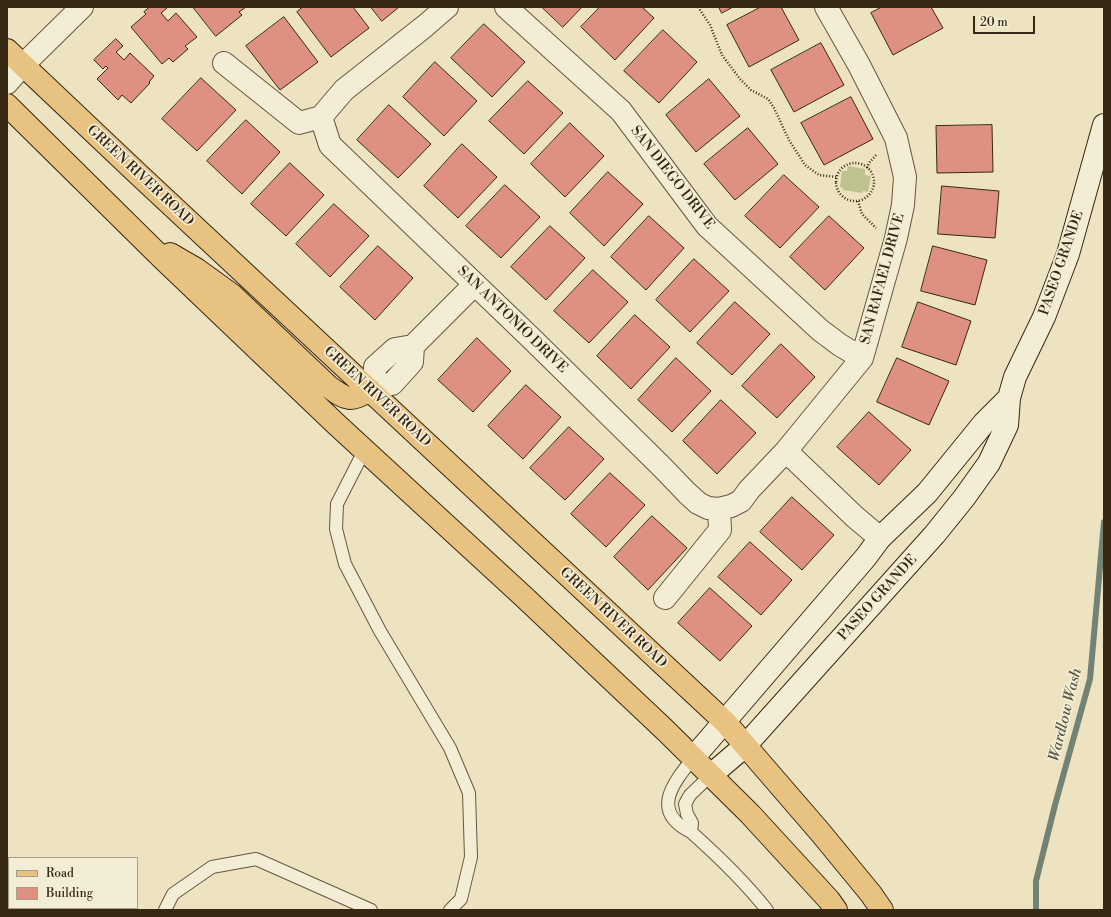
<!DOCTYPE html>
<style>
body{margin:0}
#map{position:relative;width:1111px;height:917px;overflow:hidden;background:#eee3c0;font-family:"Libre Bodoni",serif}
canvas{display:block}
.frame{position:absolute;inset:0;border:8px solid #372813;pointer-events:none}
.legend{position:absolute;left:8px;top:857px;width:130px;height:52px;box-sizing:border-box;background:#f4edd6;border:1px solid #a89e88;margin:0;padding:5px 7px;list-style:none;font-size:12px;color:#372813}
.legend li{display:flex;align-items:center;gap:8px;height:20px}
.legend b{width:20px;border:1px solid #a89e88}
.scale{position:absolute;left:973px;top:16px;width:62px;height:18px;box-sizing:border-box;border:2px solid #372813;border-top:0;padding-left:5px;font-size:12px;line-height:14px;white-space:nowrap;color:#372813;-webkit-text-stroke:3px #f4edd6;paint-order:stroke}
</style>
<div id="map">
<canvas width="1111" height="917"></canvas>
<div class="frame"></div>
<ul class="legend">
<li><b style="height:5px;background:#e7c280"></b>Road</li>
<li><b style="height:11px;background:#de9181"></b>Building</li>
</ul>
<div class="scale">20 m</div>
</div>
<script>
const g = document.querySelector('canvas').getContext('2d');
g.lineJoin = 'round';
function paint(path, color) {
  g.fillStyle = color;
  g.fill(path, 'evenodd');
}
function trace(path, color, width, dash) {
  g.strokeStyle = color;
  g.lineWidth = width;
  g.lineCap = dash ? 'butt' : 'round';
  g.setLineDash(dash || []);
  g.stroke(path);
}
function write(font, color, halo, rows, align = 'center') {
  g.font = font + ' "Libre Bodoni",serif';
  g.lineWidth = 3.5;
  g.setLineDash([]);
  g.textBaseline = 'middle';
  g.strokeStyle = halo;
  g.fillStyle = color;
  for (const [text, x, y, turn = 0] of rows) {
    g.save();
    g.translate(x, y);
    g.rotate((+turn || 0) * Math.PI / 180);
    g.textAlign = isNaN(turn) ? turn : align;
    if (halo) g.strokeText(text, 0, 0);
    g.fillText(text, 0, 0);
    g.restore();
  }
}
paint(new Path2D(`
 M848,166L865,169V175L871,176L868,192L863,191L862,193L843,190V188L840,187L842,171H847Z`), '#bec28e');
trace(new Path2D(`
 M1036,910V881L1055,805L1090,679L1104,522`), '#728274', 6);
const building = new Path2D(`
 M150,7H168L161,13L168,21L176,13L197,37L185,46L188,49L173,62L169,58L162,64L131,27L146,14L144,12Z
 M193,7H246L239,12L242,15L216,36Z
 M303,7H353L369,28L331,57L297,12Z
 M371,7H399L382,21Z
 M542,7H582L563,27Z
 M600,7H642L654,18L615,60L581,27Z
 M719,7H733L722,13Z
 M761,7H781L799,40L749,67L727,25Z
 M882,7H931L943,28L893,55L871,13Z
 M284,17L318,62L280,90L246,46Z
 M484,24L525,62L492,97L451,58Z
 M663,30L697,62L659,103L624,71Z
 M116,39L123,46L116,52L124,60L130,53L154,76L149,82L150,83L131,103L122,95L118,100L97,79L108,68L106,66L103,69L94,60Z
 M821,43L844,85L794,112L771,70Z
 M435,62L477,101L444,136L403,97Z
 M201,78L236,110L197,151L162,119Z
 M709,79L740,116L696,152L666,115Z
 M528,81L563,113L524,154L489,121Z
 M851,97L873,139L824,165L801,123Z
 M389,105L431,144L398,178L357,140Z
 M246,120L280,152L242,194L207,161Z
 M570,123L604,156L565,197L531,164Z
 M992,125L993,172L937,173L936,126Z
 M748,128L778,164L735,200L704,164Z
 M462,144L497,177L458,218L424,186Z
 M290,163L324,195L286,236L251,204Z
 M608,172L643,204L604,246L570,213Z
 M784,175L819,207L780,248L745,216Z
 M505,185L540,217L501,258L466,226Z
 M942,186L999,191L995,238L938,234Z
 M334,204L369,236L330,277L296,244Z
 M649,216L684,248L646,290L611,257Z
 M829,216L864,248L825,290L790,257Z
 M550,226L585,258L546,300L511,267Z
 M378,246L413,278L375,320L340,287Z
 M933,246L987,260L975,305L921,291Z
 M694,259L729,291L690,332L656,300Z
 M593,270L628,302L589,343L554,311Z
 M735,302L770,334L732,375L697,343Z
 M918,302L971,321L956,365L902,347Z
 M635,315L670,347L631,389L597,356Z
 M477,338L511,371L473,412L438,380Z
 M781,344L815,377L777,418L742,386Z
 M676,358L711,391L672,432L638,400Z
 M897,358L949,381L929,425L877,402Z
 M526,385L561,417L523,459L488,426Z
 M721,400L756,433L717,474L683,441Z
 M869,412L911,450L879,485L837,447Z
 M569,427L604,459L565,500L530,468Z
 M610,473L645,505L606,547L571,514Z
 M792,497L834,535L802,570L760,532Z
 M652,516L687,548L648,590L614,557Z
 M750,542L792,580L761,615L718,577Z
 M710,588L752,626L720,661L678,623Z`);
paint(building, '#de9181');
trace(building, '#372813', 1);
const lane = new Path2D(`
 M364,451L337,504L336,529L345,564L380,631L450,748L469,793L471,857L461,899L450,910
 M694,757C674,782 649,811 691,832L692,823L687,814L685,804L690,795L711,775
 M691,832C718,856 744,881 767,910
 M165,910L173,894L212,867L256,859L371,910`);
const street = new Path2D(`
 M506,7L621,111L707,226L820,330L840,345L862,358
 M224,63L299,123L321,117
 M7,83L23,65L82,7
 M321,117L330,145L532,339L662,467L687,493L698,503L708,508L719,509L731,506L741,501L749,490L786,451L862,358L896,238L903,205L905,177L896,138L859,65L826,7
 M321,117L344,90L425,26L447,7
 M413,346L412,362L392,384L374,386L375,367L395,349L413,346L475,284
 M786,451L855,517L880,538
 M665,598L720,530L719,509`);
const secondary = new Path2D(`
 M694,757L866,557L880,538L927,493L984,423L1009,398
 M711,775L745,746L935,534L964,498L989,463L1007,425L1009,398L1015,377L1044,317L1068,254L1104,125`);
const primary = new Path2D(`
 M7,50L138,174L725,722L820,832L871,894L882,910
 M7,105L162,258L336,424L523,596L665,730L750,814L829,900L836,910
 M170,254L196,269L232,295L329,387C347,400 350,402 370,390`);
trace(lane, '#65573e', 14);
trace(street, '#65573e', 24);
trace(secondary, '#372813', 24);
trace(primary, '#372813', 24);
trace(new Path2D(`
 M698,7L710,25L722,55L740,79L751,90L768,99L774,108L789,140L805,165L819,175L837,177
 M836 182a19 19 0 1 1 38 0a19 19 0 1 1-38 0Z
 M867,168L869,163L877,154
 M858,201L862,214L876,228`), '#372813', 2.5, [1, 2]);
trace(lane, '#f4edd6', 12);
trace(street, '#f4edd6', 22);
trace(secondary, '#f4edd6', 22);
trace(primary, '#e7c280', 22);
write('14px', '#372813', '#f4edd6', [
 ["GREEN RIVER ROAD",140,176,43],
 ["SAN DIEGO DRIVE",672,178,52],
 ["PASEO GRANDE",1062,263,-71],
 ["SAN RAFAEL DRIVE",883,279,-75],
 ["SAN ANTONIO DRIVE",512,320,44],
 ["GREEN RIVER ROAD",377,397,43],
 ["PASEO GRANDE",878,598,-48],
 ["GREEN RIVER ROAD",613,618,43]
]);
write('italic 15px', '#545543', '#f4edd6', [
 ["Wardlow Wash",1066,715,-76]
]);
</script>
